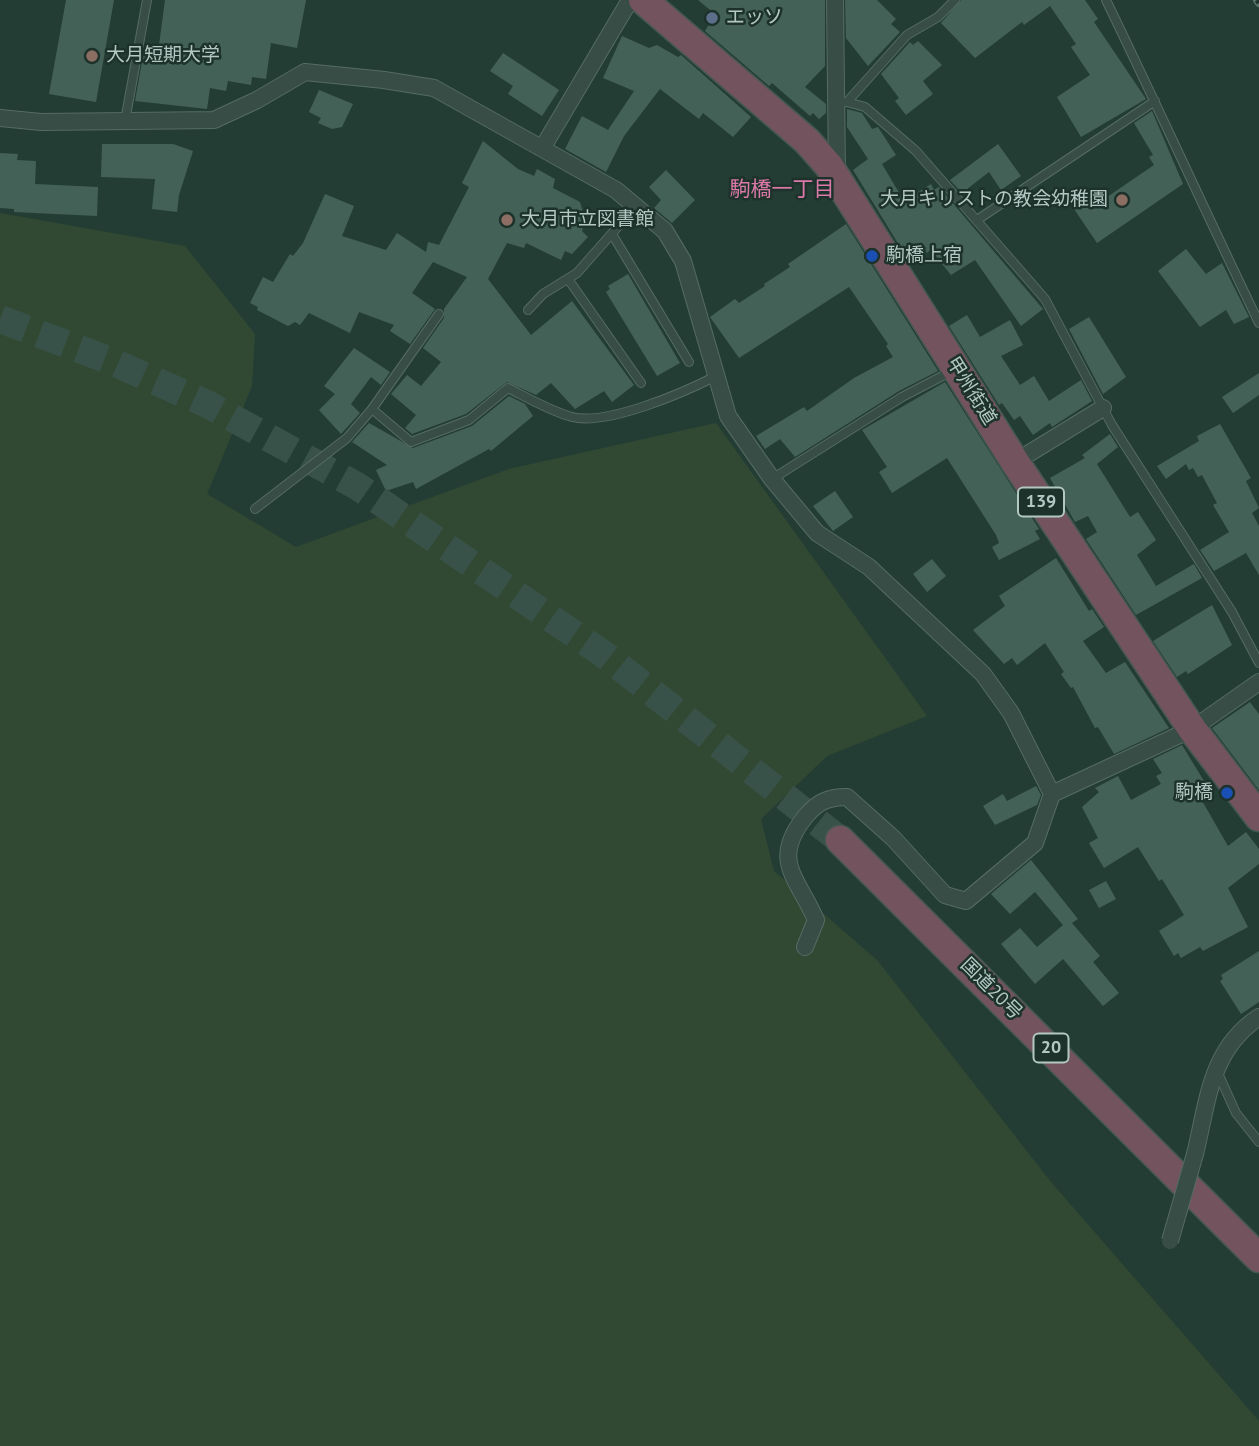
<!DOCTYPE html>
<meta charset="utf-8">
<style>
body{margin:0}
canvas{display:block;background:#233d34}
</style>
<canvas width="1259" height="1446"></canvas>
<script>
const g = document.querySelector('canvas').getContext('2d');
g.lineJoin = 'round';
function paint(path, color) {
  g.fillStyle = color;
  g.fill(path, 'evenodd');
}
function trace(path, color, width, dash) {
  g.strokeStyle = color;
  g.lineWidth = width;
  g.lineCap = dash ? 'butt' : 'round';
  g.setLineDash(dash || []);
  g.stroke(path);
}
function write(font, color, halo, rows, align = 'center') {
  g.font = font + ' "PT Sans","Noto Sans JP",sans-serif';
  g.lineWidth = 5;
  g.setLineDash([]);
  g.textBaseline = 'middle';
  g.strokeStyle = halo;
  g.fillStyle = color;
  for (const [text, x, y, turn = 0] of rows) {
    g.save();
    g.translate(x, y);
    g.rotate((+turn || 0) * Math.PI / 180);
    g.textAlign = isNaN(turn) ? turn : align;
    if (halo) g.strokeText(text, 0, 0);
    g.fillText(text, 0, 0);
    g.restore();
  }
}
paint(new Path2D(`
 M0,213L185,246L255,334L252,386L207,494L296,547L509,469L716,423L927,716L827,756L761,819L774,871L877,960L1051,1182L1259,1421V1446H0Z`), '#314932');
paint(new Path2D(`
 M66,0H114L96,102L49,94Z
 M165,0H306L297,48L271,43L266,79L252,77L251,85L228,81L226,91L210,88L207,109L135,101L144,51L158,53Z
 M698,0H825V66L805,87L826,104V113L819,119L813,113L810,116L772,83L769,86L705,31L715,14Z
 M845,0H877L896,19L891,24L900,32L868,66L846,38Z
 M961,0H1085L1098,19L1094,22L1146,99L1081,137L1057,97L1090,75L1071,47L1076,44L1050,6L1024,25L1022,22L975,58L941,23Z
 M622,36L649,48L657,45L678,57L681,55L751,117L733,137L703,113L699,119L660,89L624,136L606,172L565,149L582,116L608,130L634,91L603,78Z
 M918,41L942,65L923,81L933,94L906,115L895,101L899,98L881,74L910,42L913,45Z
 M503,53L559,90L542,116L508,94L513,86L490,71Z
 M319,90L353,104L342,127L332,129L318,123L321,118L309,112Z
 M847,109L862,113L872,129L878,127L896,155L882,164L901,196L907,192L910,197L931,184L934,190L939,187L1043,309L1021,326L975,260L951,275L931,250L910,263L853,170L868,159L847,127Z
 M1152,111L1183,184L1097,243L1068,200L1084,190L1094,206L1154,165L1149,157L1153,155L1134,123Z
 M483,141L518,169L534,176L537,169L555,179L553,188L580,202L585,218L582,231L588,237L572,254L565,251L561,260L526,243L524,248L507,243L488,279L531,335L572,301L634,385L612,402L604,391L575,409L551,383L536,395L507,382L466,414L412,434L405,428L416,415L391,394L407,375L421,386L441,362L423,348L444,318V309L467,277L433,262L412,293L435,309L410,344L390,331L394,325L359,312L350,333L309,313L300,325L295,322L288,326L257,310L258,307L250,303L263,277L273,282L290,254L293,256L303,243L325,194L354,206L342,236L386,250L397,233L426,252L428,242L439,245L469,187L462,183Z
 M102,144H173L193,151L179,195L177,212L152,209L155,179L101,177Z
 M998,144L1021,176L1001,190L989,172L962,193L950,180Z
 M0,153L18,154L17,160L36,161L35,184L98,187L97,216L14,212V209L0,208Z
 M666,170L695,200L672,223L654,208L661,200L649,187Z
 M846,224L938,371L899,391L795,457L780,439L765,449L756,436L804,407L807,411L854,378L893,357L886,346L888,344L849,287L739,358L710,317L735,299L739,303L765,286L764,284L790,267L788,264Z
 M1186,249L1206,274L1222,263L1249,317L1234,324L1226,310L1200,327L1158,271Z
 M628,274L680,363L657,376L606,292L610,289L608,286Z
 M967,315L980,337L1010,320L1023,345L1001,356L1020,385L1034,376L1049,401L1081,380L1092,401L1052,427L1050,423L1033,435L1020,416L1014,420L1002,403L999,405L949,326Z
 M1089,317L1126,377L1103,394L1069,329Z
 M354,348L390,372L381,385L371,377L351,404L360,413L341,434L319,410L335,394L324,386Z
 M1259,373V395L1233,413L1222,397Z
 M945,382L1039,529L1035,531L1040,539L999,560L992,547L999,543L996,535L947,458L892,493L879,472L887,467L862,430Z
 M509,396L525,404L533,416L491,451L489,449L416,489L413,482L386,491L376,470L387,465L352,442L369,423L413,448L472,426Z
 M1220,424L1251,478L1246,481L1259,508L1252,513L1259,526V575L1246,553L1214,571L1200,550L1229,532L1213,505L1217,503L1202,475L1198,477L1193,468L1189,470L1186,464L1166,479L1157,466L1199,441L1197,436Z
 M1110,434L1118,447L1097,464L1130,517L1138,512L1156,540L1137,555L1156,586L1194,564L1202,578L1136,615L1086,539L1097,532L1088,516L1075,522L1050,478L1085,458L1082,455Z
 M835,491L853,517L833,531L813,506Z
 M1056,558L1089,611L1092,609L1104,627L1083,641L1106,673L1125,662L1169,728L1114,754L1098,727L1095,728L1073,687L1071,688L1061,674L1064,672L1045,643L1017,665L1012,658L1004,664L973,630L1005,606L999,596Z
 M932,559L946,576L927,592L913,574Z
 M1212,605L1232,645L1188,674L1186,671L1177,677L1153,641Z
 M1250,702L1259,714V790L1212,728Z
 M1182,745L1207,786L1197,792L1228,846L1246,832L1259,849V864L1228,888L1248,927L1203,951L1200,947L1181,958L1178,953L1174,956L1159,931L1184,915L1162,879L1159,881L1138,847L1104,868L1089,843L1098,838L1082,807L1099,792L1095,788L1118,776L1131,800L1161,784L1156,776L1162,773L1153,759Z
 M1036,786L1041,795L1037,805L995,825L983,806L1003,794L1007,801Z
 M1031,860L1078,919L1072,923L1100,956L1093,962L1119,993L1103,1006L1063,959L1035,984L1001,944L1020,928L1037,947L1063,925L1035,892L1010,914L991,894Z
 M1106,881L1116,899L1099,908L1089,890Z
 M1259,951V1002L1241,1014L1220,981L1223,979L1221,975Z`), '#446158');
trace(new Path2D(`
 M0,319L111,361L207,404L357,486L602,653L840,840`), '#395249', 28, [28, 14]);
const lane = new Path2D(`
 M1106,0C1158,107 1207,215 1259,323
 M847,102L907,35L938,17L955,0
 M836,103L847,102L865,107L916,151L1045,299L1112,425L1232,612L1259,663
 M125,121L147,0
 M977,220L1155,101
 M612,234L689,362
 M568,279L641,383
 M528,310L543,294L577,273L636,206
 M372,409L411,442L469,420L508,388C528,398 550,411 572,417C607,426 685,392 716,376
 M772,479L902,397L952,371
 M255,509L347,438L372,409L439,314
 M1217,1071L1236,1113L1259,1142`);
const street = new Path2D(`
 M835,0L837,173
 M0,118L41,122L214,120L257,100L305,72L384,80L434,88L616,190L665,231L683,261L728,416L772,479L817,533L869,567L983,674L1011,713L1052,794L1035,843L966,901L945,895L893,838L847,797C828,797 817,802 805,817C770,861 798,878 816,920L805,947
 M543,147L630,0
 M1015,462L1103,408
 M1052,794L1192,729L1259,682
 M1195,1154C1208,1101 1210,1049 1259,1017`);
const highway = new Path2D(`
 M643,0L807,141L829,166L1015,462L1192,729L1259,817
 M840,840L1259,1258`);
trace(lane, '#556b64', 10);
trace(street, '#556b64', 18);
trace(highway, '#425851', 31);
trace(lane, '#374d46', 8);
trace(street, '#374d46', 16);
trace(highway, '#73545e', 28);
const rail = new Path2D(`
 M1257,0L1259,3`);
trace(rail, '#59746b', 8);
trace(rail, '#1c322b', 5, [16]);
const streetBridge = new Path2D(`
 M1170,1241L1195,1154`);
trace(streetBridge, '#556b64', 18, []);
trace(streetBridge, '#374d46', 16);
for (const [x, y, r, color] of [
 [712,18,7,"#5c6f8a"],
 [92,56,7,"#8d6e63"],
 [1122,200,7,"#8d6e63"],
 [507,220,7,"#8d6e63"],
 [872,256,7,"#1a4fb4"],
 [1227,793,7,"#1a4fb4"]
]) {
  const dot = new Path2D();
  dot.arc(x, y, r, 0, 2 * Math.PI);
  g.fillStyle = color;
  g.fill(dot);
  trace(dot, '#1c322b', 2.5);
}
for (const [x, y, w] of [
 [1041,502,46],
 [1051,1048,35]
]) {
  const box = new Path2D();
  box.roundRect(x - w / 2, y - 14.5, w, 29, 5);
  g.fillStyle = '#1c322b';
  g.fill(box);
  trace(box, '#b3c8c2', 2);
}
write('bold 18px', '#b3c8c2', null, [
 ["139",1041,502],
 ["20",1051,1048]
]);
write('19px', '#b3c8c2', '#1c322b', [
 ["エッソ",726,18],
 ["大月短期大学",106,56],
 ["大月キリストの教会幼稚園",1108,200,"right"],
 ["大月市立図書館",521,220],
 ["駒橋上宿",886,256],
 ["駒橋",1213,793,"right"]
], 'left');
write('19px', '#b3c8c2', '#1c322b', [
 ["甲州街道",971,391,58],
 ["国道20号",991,989,45]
]);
write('21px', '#db79a8', '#1c322b', [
 ["駒橋一丁目",782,190]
]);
</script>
